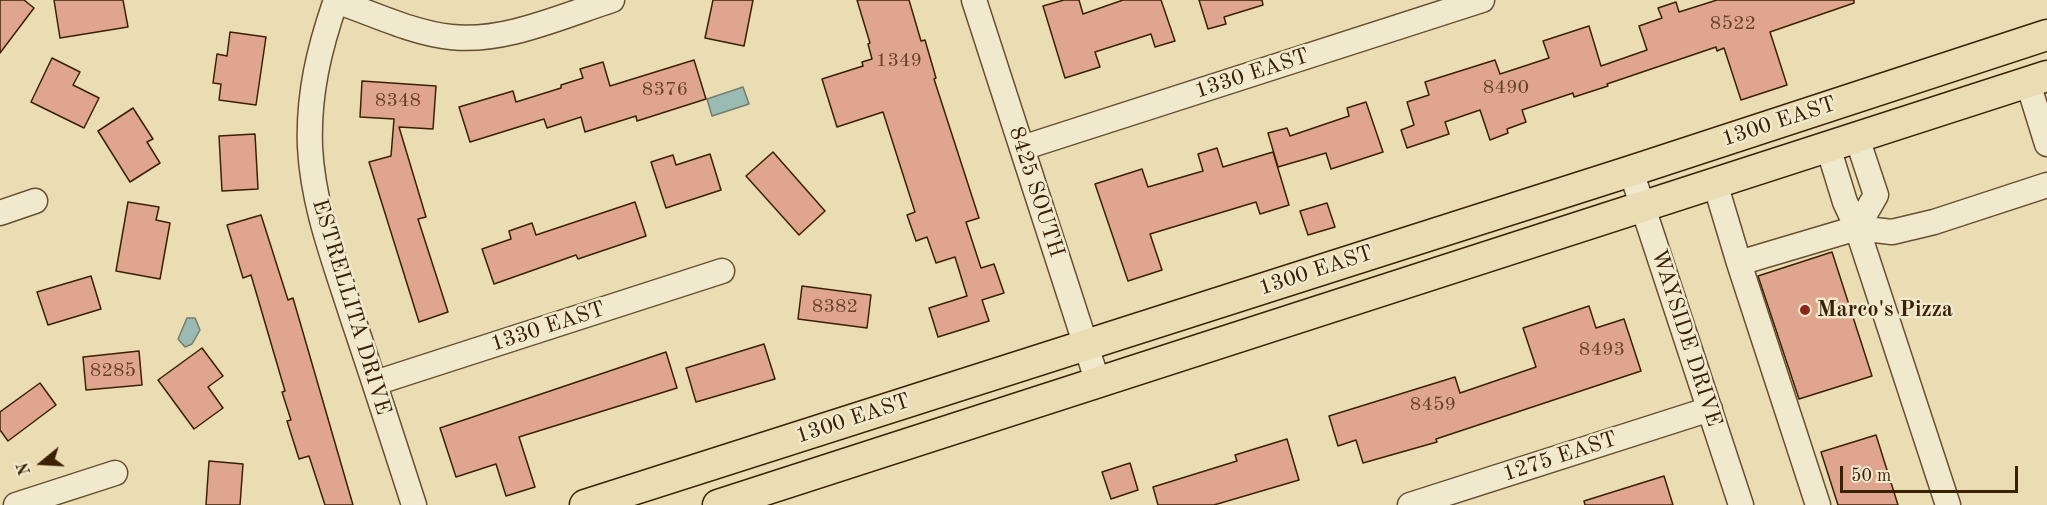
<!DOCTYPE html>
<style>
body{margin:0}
#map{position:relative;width:2047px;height:505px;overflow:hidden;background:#eaddb4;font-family:"Old Standard TT",serif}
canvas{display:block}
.north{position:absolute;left:12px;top:433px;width:60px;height:60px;-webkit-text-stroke:4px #f1e9ce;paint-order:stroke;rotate:252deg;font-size:16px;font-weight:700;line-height:24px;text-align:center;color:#3b2104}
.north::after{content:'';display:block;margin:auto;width:21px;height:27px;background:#3b2104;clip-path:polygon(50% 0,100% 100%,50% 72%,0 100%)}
.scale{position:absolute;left:1840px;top:466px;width:178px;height:27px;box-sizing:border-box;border:3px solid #3b2104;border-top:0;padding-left:8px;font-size:18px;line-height:21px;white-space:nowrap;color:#3b2104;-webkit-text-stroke:4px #f1e9ce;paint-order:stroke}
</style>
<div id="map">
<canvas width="2047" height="505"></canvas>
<div class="north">N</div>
<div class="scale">50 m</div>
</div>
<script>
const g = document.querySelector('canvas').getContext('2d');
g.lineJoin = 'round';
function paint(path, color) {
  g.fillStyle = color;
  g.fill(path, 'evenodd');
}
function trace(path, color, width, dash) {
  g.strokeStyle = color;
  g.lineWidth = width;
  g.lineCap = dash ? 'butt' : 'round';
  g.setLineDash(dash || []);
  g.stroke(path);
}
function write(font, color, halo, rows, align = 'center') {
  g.font = font + ' "Old Standard TT",serif';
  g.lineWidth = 5;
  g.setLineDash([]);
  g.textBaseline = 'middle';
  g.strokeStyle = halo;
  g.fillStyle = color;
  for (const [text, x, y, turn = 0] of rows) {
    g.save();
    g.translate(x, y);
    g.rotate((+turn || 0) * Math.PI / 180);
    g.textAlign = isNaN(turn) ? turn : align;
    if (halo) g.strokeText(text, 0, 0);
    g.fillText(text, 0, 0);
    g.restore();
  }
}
const water = new Path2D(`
 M743,87L749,104L712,116L707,99Z
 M187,318H195L200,330L192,344L185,347L178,339Z`);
paint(water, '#99bbb3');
trace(water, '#737d6d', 1.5);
const building = new Path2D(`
 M0,0H24L34,8L0,53Z
 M54,0H123L128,27L60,38Z
 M713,0H753L744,46L705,38Z
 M857,0H909L921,41L925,40L936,78L934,79L979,218L966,222L981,268L994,264L1004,293L982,300L989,321L938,337L929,308L967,296L955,257L936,263L927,237L916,241L907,215L915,212L883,112L837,127L822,79L863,66L862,62L872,59L868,44L870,43Z
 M1064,0H1079L1083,14L1123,0H1161L1175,41L1155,47L1151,34L1095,52L1100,67L1065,78L1043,6Z
 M1199,0H1262L1263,5L1224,17L1226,24L1208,29Z
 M1717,0H1854V3L1770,32L1787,85L1741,100L1724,48L1717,51L1716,47L1607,84L1608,86L1574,97L1573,93L1522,110L1526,122L1507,129L1508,133L1490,140L1480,110L1445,122L1449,134L1407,148L1401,130L1414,125L1407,102L1429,95L1425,82L1495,60L1500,74L1549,58L1543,41L1589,26L1601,66L1647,50L1639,26L1662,18L1658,8L1676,2L1679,12Z
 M230,32L266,37L256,105L219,100L221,84L213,83L217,54L227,56Z
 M52,58L80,72L73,85L99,98L84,128L31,102Z
 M694,60L706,99L637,121L636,116L585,132L581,117L547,128L544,119L470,142L459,107L513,91L516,102L561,88V85L583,78L580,69L603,62L610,86Z
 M362,81L436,86L433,129L399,127L426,217L418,219L448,312L419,322L369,162L391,156L394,119L360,117Z
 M1366,102L1383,152L1331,169L1326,153L1278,167L1268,133L1287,128L1290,136L1349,116L1347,108Z
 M133,108L153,139L147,142L160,163L130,182L98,131Z
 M255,134L258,189L222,191L219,136Z
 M1217,148L1223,167L1273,152L1289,205L1260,214L1256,202L1150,234L1162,270L1128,281L1095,184L1142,169L1148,187L1203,171L1198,154Z
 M773,152L825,211L799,235L746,176Z
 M710,154L721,190L666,208L651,162L673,155L676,165Z
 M128,202L159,207L156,220L170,223L160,279L116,271Z
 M635,202L646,236L578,259L576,255L494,284L482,249L511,239L509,231L532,223L536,235Z
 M1327,203L1335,227L1308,235L1300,211Z
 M261,215L288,300L293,298L353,505H325L309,456L299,459L287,421L291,420L282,392L285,391L251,275L243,278L227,225Z
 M1832,252L1872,376L1799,399L1758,276Z
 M91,276L101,309L48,325L37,292Z
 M802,286L871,295L867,328L798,319Z
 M1589,306L1596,328L1624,319L1641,371L1436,439L1437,442L1363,463L1356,440L1338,446L1329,416L1455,377L1460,393L1536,367L1523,328Z
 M764,344L775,379L696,402L686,368Z
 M202,348L223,376L208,387L223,408L194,429L158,380Z
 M139,351L142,385L86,390L83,357Z
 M666,352L677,388L519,437L535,487L506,496L496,464L456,477L440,428Z
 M40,383L56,405L8,441L0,430V412Z
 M1876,435L1898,505H1838L1821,452Z
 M1287,439L1299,480L1214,505H1158L1153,487L1237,461L1235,455Z
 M209,461L243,464L240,505H206Z
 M1130,463L1138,490L1111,499L1102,472Z
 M1664,476L1673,505H1585L1584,501Z`);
paint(building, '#e0a58f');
trace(building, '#3b2104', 1.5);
const minor = new Path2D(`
 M336,0C319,49 308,95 310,147C313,207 335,262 353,319C374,381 394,443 414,505
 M974,0L1098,383
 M336,1C372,13 412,33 451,37C504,43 562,16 612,0
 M2028,83L2047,144
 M1828,147L1845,202L1857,228L1876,195L1857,138
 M1022,148L1482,0
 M1631,171L1741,505
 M1715,183L1739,263L1857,228L1892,232L1934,222L2047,185
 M0,213L35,201
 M1857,228L1948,505
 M1739,263L1818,505
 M375,383L722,271
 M16,505L115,473
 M1410,505L1710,409`);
const major = new Path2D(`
 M585,505L1631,171L2047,35
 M718,505L2047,76`);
trace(minor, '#675030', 27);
trace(major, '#3b2104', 33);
trace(minor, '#f1e9ce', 24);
trace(major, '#eaddb4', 30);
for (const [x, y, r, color] of [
 [1805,310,6,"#8f2418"]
]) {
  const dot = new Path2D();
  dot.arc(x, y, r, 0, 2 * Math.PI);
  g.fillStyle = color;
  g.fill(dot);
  trace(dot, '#f1e9ce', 2);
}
write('20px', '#644227', null, [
 ["8522",1733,24],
 ["1349",899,61],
 ["8490",1506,88],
 ["8376",665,90],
 ["8348",398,101],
 ["8382",835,307],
 ["8493",1602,350],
 ["8285",113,371],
 ["8459",1433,405]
]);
write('22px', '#3b2104', '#f1e9ce', [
 ["1330 EAST",1252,74,-18],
 ["1300 EAST",1779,122,-18],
 ["8425 SOUTH",1036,192,72],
 ["1300 EAST",1316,271,-18],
 ["ESTRELLITA DRIVE",351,307,73],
 ["1330 EAST",548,327,-18],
 ["WAYSIDE DRIVE",1686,338,72],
 ["1300 EAST",853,419,-18],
 ["1275 EAST",1560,457,-18]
]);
write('bold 22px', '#3b2104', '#f1e9ce', [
 ["Marco's Pizza",1817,310]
], 'left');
</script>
